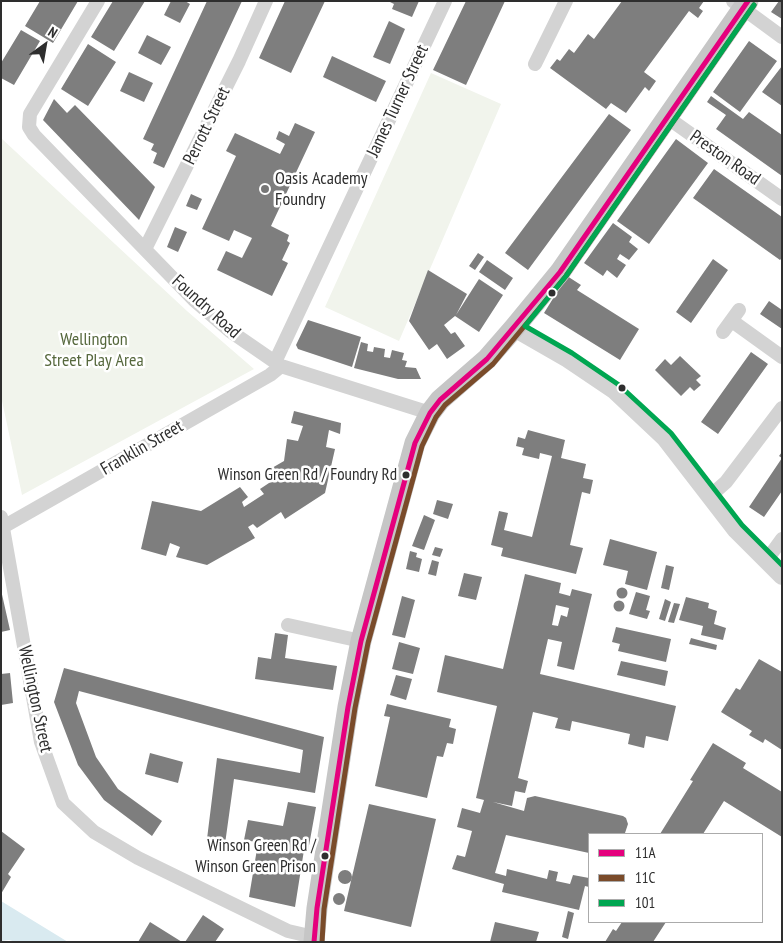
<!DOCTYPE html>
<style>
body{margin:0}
#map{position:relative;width:783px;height:943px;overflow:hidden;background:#fff;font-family:"PT Sans Narrow",sans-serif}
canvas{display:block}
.frame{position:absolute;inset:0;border:2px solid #2e2e2e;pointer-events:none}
.legend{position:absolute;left:588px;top:833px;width:175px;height:90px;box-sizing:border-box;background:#fff;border:1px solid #ababab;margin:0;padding:6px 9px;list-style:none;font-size:15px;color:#2e2e2e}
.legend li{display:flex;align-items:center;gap:10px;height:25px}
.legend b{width:25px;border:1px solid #ababab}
.north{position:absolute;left:20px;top:20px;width:50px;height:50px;-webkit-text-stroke:4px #fff;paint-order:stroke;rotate:32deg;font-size:14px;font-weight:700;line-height:20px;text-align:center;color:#2e2e2e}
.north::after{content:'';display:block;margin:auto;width:18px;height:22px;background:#2e2e2e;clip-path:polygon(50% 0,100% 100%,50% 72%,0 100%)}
</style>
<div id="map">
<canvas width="783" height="943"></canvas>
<div class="frame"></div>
<ul class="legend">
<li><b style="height:6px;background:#e5007d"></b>11A</li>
<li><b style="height:6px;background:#7a4b2a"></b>11C</li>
<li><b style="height:6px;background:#00a651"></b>101</li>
</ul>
<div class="north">N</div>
</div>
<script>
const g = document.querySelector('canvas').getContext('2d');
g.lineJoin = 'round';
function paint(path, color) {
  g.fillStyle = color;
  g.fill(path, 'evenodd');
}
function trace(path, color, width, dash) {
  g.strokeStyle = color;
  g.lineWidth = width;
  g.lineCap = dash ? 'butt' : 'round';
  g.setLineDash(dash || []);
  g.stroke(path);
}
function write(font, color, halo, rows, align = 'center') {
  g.font = font + ' "PT Sans Narrow",sans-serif';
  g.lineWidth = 5;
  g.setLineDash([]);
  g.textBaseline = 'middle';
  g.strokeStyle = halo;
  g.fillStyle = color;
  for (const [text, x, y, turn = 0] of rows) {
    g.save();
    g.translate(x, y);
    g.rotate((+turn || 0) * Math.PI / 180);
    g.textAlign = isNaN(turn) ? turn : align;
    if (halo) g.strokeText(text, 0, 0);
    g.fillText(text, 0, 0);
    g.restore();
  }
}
paint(new Path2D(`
 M431,73L501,104L399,341L325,307Z
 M1,138L187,311L254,369L22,495L1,396Z`), '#f1f4ec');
paint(new Path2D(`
 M1,901L68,942H16L9,940L1,941Z`), '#d9eaf0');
paint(new Path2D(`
 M40,1H78L53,43L25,26Z
 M113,1H145L114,51L91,37Z
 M171,1H185L190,4L180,23L164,15Z
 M207,1H242L164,168L153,163L157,153L151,150L154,144L143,139Z
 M285,1H325L291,73L259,58Z
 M388,1H419L412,17L392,9L394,4Z
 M466,1H505L466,85L433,70Z
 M622,1H704L699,8L703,11L698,18L689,11L644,72L656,81L649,91L645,87L626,113L611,103L606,109L550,68L557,59L560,61L569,49L574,53L588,34L594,39Z
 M779,1H782V19L771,12Z
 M389,21L405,29L390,64L373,57Z
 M21,30L40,41L14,85L1,78V63Z
 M147,35L171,47L161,65L138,53Z
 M749,41L777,61L740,112L713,92Z
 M88,44L116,62L88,106L61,89Z
 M332,56L386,81L376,102L323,77Z
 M782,66V106L762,92Z
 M129,72L153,83L144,102L120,91Z
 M711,96L743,119L749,112L782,135V176L716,129L726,115L707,102Z
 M54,99L67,113L75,105L155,187L139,220L43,120Z
 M609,114L631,130L528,270L505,253Z
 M295,123L315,132L271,226L289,235L287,241L290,243L282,260L288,263L272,296L217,270L226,251L242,258L252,238L234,230L229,241L202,229L236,156L226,151L235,133L280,154L285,144L276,139L279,131L289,136Z
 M676,139L708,163L649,244L617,221Z
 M714,169L782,217V258L780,260L693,198Z
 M191,194L202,199L197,210L186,206Z
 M613,223L632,237L629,242L638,249L629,260L620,254L617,259L626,265L617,278L607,270L603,276L584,263Z
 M175,227L187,232L178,252L167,247Z
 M478,253L484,257L475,270L469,266Z
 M713,259L728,270L691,323L676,312Z
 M487,260L513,278L505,290L479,272Z
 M428,270L467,294L456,315L479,279L503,295L479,332L455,316L444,325L451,334L455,332L465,346L447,359L437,344L429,350L409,321Z
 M567,276L581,285L577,290L639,329L620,360L544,313Z
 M769,301L782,310V329L760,314Z
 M308,320L361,337L352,367L298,349L296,345Z
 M361,342L368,344L367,351L373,352L374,347L385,349L384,357L390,358L392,350L404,353L402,360L407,361L405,367L416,368L421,379H398L354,368Z
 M751,352L768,364L718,434L701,422Z
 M680,356L701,376L696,380L701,385L694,391L690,387L681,396L655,370L665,359L671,365Z
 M294,411L341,423L340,434L329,430L326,447L335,449L325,493L285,519L281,512L257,528L253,524L248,527L255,538L207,565L176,557L180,547L170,543L166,556L141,549L152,501L201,511L240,487L248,497L242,502L244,507L264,494L260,489L272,481L265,472L284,461L287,439L298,441L303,426L291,423Z
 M528,430L565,440L561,458L586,464L583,478L593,480L590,494L582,492L570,545L583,548L576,574L501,556L503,548L491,545L499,511L508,513L504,530L532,537L552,456L540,453L539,459L522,455L524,448L516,446L518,437L525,439Z
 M782,452V491L764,517L749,507L782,458L779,456Z
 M437,500L453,504L448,519L433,514Z
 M424,515L435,520L424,550L412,546Z
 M610,539L657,552L647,590L625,584L628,571L603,565Z
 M435,547L443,549L440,557L432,555Z
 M410,551L417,553L416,557L422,559L419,572L406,569Z
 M432,560L439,562L436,576L428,574Z
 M666,565L674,567L669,590L661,588Z
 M464,573L482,577L476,600L458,596Z
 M525,574L561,583L559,593L570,596L572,589L592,594L574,670L557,666L562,642L548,639L540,674L676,706L668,741L646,736L644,748L628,744L630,734L572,721L570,731L555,728L558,718L533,712L518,778L528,781L525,793L515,791L512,806L493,802L524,811L527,798L535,796L623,816L626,818L628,824L625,833L622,834H589V853L506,835L495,873L506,876L507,869L547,879L549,870L558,872L556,881L570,884L573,875L589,878V887L585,886L579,910L502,892L504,884L452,869L457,855L465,857L472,831L457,827L462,808L480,813L484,800L476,798L497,706L437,692L445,655L503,669ZM556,605L569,608L567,617L561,615L558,626L552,625Z
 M616.5 593a5.5 5.5 0 1 1 11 0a5.5 5.5 0 1 1-11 0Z
 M1,590L10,630L1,632Z
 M636,592L650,596L646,610L650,611L647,619L629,614Z
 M402,596L415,600L405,638L392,635Z
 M686,597L709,603L708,608L717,611L714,624L726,628L723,640L701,635L703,626L679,620Z
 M665,599L671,602L665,621L659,619Z
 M613.5 606a5.5 5.5 0 1 1 11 0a5.5 5.5 0 1 1-11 0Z
 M674,603L680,604L674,623L668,622Z
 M616,627L671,639L666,662L618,651L620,644L612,642Z
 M275,633L288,635L285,658L337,666L333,690L255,679L258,657L271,659Z
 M691,638L717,645L716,650L689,644Z
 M399,642L420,648L413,674L392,669Z
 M759,659L782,672V750L765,739L763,743L749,735L752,731L721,712L736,688L740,690Z
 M621,661L668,671L665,686L617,675Z
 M64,668L324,737L315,793L234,779L225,844L207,839L217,758L300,773L303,750L79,691L76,703L96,757L118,789L162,821L152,836L104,800L78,765L54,702Z
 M10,673L13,703L1,705V674Z
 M396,675L412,679L406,700L390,695Z
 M387,704L451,719L449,727L456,729L453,744L447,743L443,757L437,756L427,798L375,786L390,717L384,716Z
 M713,743L746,763L743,768L782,792V837L724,801L703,834H660L693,781L690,780Z
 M150,753L183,762L178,783L145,774Z
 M288,802L316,807L308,851L304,850L295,907L249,897L258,843L286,847L244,840L248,820L283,826Z
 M369,804L436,819L411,927L344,911Z
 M1,831L25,849L8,874L11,877L1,894Z
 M338 877a7 7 0 1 1 14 0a7 7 0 1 1-14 0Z
 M333 899a6 6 0 1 1 12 0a6 6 0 1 1-12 0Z
 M568,911L574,913L568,939L562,937Z
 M203,915L224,929L215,942H185Z
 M150,922L182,942H138Z
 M495,922L539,932L536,942H490Z
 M622,922H666L653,942H605L613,929L616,931Z`), '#7e7e7e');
trace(new Path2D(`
 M98,1L30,114L29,127L34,135L194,300L230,331L275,362L281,366L430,413
 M733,1L782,37
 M535,64L566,1
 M668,118L782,199
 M145,249L239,61L266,1
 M732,321L782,357
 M723,332L739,310
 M275,362L445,1
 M709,497L726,482L782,408
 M1,517L41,742L63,803L94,832L138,858L288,931L314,937
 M3,527L270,375L281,366
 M766,561L782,539
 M288,625L361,641`), '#d3d3d3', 14);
trace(new Path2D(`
 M514,328L568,359L614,390L665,438L736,530L782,576`), '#d3d3d3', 18);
trace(new Path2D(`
 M314,942L317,908L348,707L361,641L415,443L430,413L440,400L487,359L514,328L560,272L748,1`), '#c6c6c6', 21);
trace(new Path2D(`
 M314,942L317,908L348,707L361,641L415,443L430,413L440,400L487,359L560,272L748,1`), '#e5007d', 5);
trace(new Path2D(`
 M322,942L324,909L355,708L368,643L422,446L436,417L445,405L493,364L566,276L754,5`), '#7a4b2a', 5);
trace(new Path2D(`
 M754,5L566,276L525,326L572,353L619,385L671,433L742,525L782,565`), '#00a651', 5);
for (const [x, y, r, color] of [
 [265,189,5,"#777"],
 [552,293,4.5,"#2e2e2e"],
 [622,388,4.5,"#2e2e2e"],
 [406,475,4.5,"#2e2e2e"],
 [325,856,4.5,"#2e2e2e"]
]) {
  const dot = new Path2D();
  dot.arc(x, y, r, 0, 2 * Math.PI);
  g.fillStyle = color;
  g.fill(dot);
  trace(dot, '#fff', 2);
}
write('17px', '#2e2e2e', '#fff', [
 ["Winson Green Rd / Foundry Rd",397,475],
 ["Winson Green Rd /",316,846],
 ["Winson Green Prison",316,867]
], 'right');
write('18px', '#2e2e2e', '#fff', [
 ["James Turner Street",398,101,-65],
 ["Perrott Street",207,126,-64],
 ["Preston Road",725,158,35],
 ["Foundry Road",206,307,42],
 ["Franklin Street",142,448,-30],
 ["Wellington Street",35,699,78]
]);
write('18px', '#2e2e2e', '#fff', [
 ["Oasis Academy",275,179],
 ["Foundry",275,200]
], 'left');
write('18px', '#56683d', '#fff', [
 ["Wellington",94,340],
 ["Street Play Area",94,361]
]);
</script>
